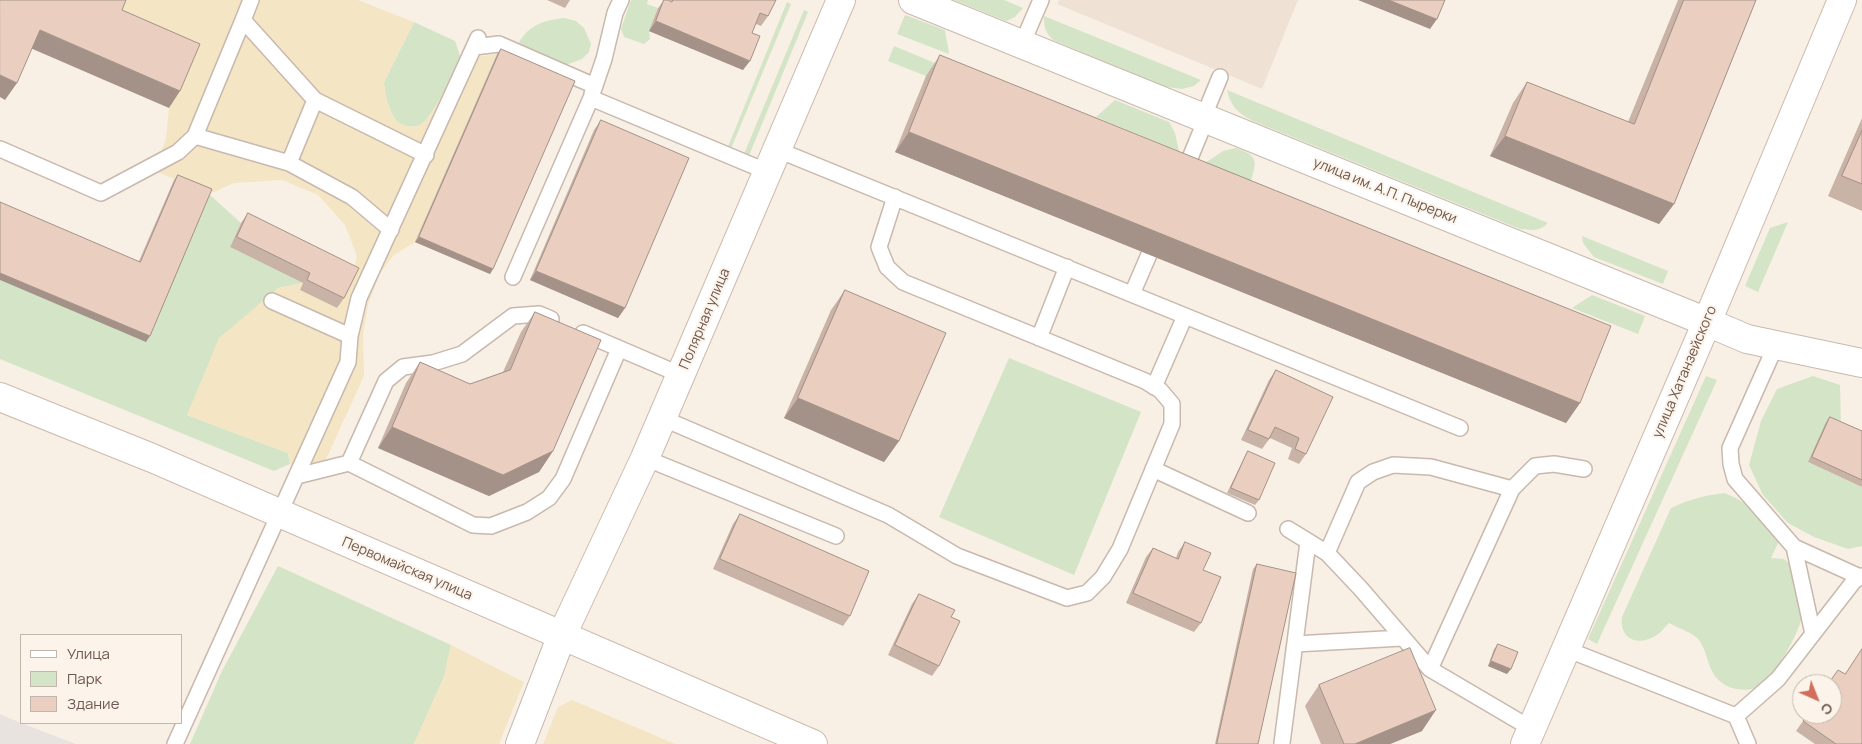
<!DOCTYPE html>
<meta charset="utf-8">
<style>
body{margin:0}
#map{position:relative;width:1862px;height:744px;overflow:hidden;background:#f9f0e5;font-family:Manrope,sans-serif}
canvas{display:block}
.legend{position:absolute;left:20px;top:634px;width:162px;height:90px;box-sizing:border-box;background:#fcf4eb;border:1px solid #c3b6ac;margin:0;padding:6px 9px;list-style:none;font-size:15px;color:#6e584e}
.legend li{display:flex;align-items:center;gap:10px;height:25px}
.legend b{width:25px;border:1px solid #c3b6ac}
.north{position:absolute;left:1792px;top:674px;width:50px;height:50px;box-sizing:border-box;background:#fcf4eb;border:1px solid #c3b6ac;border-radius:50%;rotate:136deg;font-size:14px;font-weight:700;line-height:20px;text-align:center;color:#6e584e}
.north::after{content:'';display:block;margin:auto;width:18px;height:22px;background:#d26e5b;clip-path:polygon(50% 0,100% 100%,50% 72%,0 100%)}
</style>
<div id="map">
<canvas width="1862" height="744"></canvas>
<ul class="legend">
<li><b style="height:6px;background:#fff"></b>Улица</li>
<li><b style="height:14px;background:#d4e4c6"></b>Парк</li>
<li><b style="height:14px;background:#eacfc1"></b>Здание</li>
</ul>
<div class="north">С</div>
</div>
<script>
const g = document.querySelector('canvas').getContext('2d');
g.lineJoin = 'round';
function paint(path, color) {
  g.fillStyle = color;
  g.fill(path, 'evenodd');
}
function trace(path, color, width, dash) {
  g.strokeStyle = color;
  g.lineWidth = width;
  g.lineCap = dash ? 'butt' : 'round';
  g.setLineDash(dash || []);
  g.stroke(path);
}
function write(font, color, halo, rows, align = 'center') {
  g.font = font + ' Manrope,sans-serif';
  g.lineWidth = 4;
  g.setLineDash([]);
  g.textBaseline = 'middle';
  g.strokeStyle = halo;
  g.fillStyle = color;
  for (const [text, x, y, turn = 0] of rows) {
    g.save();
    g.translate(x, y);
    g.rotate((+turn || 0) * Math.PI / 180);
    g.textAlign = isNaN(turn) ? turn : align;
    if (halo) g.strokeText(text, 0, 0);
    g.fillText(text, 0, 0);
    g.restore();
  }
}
paint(new Path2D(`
 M1059,0H1298L1262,89L1057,4Z`), '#efe2d5');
paint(new Path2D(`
 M0,714L21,723L76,744H0Z`), '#e9e3df');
paint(new Path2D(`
 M631,0H648L647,4L658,8L649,31L650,39L644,44L624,37L621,29Z
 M954,0H1004L1023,8L1015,17L1006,21Z
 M787,2L791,4L728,156L725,154Z
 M804,10L808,12L746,163L741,161Z
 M905,15L945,30L949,54L897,34Z
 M1044,16L1201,80L1194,86L1182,89L1161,86L1053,40C1045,32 1044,27 1044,16Z
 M564,18L576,21L584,28L591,44L589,52L582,59L566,65L527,52L519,43C528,25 545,20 564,18Z
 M414,22L455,41L461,59C453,73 432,119 420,125C412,128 404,127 398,122C390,116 384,92 384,82Z
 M894,46L988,85L926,76L888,61Z
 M1227,90L1548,223C1539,232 1532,230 1520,229L1253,121C1238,113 1231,107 1227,90Z
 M1115,100L1169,122L1175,133L1179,151L1096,117Z
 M1236,148C1258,156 1257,160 1251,181L1205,163L1223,151Z
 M209,194L241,223L230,247L303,283L278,288L187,415L288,453L290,464L274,471L0,359V280L146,341Z
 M1788,222L1758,292L1745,286L1770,228Z
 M1582,236L1668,271L1663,284L1594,257L1583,243Z
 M1592,295L1645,316L1638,334L1572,308Z
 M1009,358L1141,412L1074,575L939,517Z
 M1706,376L1717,380L1597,644L1588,639Z
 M1813,376L1840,385L1841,429L1808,462L1862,487V546L1848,549L1814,537L1788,523L1763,495L1749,465L1761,421L1777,389Z
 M1724,493C1752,503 1761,519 1779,541L1771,558L1784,559L1790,564C1793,575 1803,602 1803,612C1802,629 1772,683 1756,688C1748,691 1737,690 1729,687C1705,675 1711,657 1699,640C1693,632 1677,628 1669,623C1665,627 1661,632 1657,635C1639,647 1619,640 1622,617L1671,508C1687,500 1707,495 1724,493Z
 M278,566L451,645L444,677L414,744H190L222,671Z`), '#d4e4c6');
paint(new Path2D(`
 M121,0H358L414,22L384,82C384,92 390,116 398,122C404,127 412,128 420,125C432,119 453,73 461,59L497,54L415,242L394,255L380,273L368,305L363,334L364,376L328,455L316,477L290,464L288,453L187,415L219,338L278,288L303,283L300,290L337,308L352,278L357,256L345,225L318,195L282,180L234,183L209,194L153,170L166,139L169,108L189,61L110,27Z
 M451,645L524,682L499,744H414L444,677Z
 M572,700L675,744H543L558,707Z`), '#f4e6c4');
const service = new Path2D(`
 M251,0L243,20L315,100L426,155
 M1022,44L1041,0
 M474,47L499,44L595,86
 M592,94L604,59L615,13L621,0
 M1203,118L1220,77
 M195,136L289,163L352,197L391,230
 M0,149L101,193L178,152L195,136L243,20
 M778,150L1460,428
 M289,163L315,100
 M1183,175L1206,119
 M513,277L591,98L768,172
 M1132,294L1157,236
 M272,301L350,336
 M583,333L681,375
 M1039,338L1067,267
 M1776,345L1730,448L1731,464L1735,479L1794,547L1860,577
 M1154,387L1185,316
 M662,418L888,515L957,556L1067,598L1087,593L1103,577L1120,549L1172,424V404L1160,390L1145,381L903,282L887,267L879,247L895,197
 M645,458L836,536
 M349,463L473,525L491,526L527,512L549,498L563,479L619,349
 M1153,469L1248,513
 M297,476L349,463L386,381L403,367L433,363L462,354L513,316L539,314L551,319
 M1288,529L1327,553L1361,589L1430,669L1532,729
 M1794,547L1813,634
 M1327,553L1358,482L1373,472L1393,465L1431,467L1512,489
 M1295,644L1402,638
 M1566,649L1736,716L1778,679L1854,581L1862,576
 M1430,669L1512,489L1535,466L1554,464L1584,469
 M1736,716L1748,744
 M1282,743L1308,542
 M175,744L348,362L350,336L359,298L478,38`);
const minor = new Path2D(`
 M1707,322L1747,339L1862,363
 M520,744L562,635`);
const tertiary = new Path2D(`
 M913,0L1707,322`);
const secondary = new Path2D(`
 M0,397L152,458L813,744
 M562,635L645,458L841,0
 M1525,744L1707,322L1842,0`);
trace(service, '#c8b8ad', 18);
trace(minor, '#c8b8ad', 30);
trace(tertiary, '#c8b8ad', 30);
trace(secondary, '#cdbaae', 30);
trace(service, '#fff', 15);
trace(minor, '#fff', 28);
trace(tertiary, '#fff', 28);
trace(secondary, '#fff', 28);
paint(new Path2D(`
 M547,0H570L565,8Z
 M664,0L670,1L671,0H776L768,16L761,26L756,24L752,33L743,70L649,31L658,8Z
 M1678,0H1756L1674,204L1659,224L1490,156L1513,103L1527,82L1628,122Z
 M501,49L493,269L490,274L415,242L497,54Z
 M940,55L1580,403L1566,423L895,152L926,76Z
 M1862,118V211L1828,196Z
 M601,120L625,308L618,318L530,280L594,130Z
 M178,175L146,342L139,261L174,180Z
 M248,213L344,298L337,308L300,290L303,283L230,247L241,223Z
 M845,290L899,441L884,462L784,418L831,310Z
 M535,312L553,451L539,472L489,496L378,448L406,383L420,362L470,384L503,372L521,332Z
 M1276,370L1306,454L1299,464L1288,459L1292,448L1270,438L1262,449L1241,440L1269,380Z
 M1830,417L1862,431V487L1808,462L1826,422Z
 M1248,451L1259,500L1255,505L1227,493L1245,456Z
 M740,514L850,616L843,626L713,569L733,524Z
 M1185,542L1203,570L1201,623L1194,632L1126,603L1146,557L1153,548L1176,558L1178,552Z
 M1257,564L1258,744H1215L1253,569Z
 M919,594L939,666L932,676L888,655L912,604Z
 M1498,644L1507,674L1488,666L1494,649Z
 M1319,685L1422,731L1390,744H1321L1305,706Z
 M1808,714L1862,744H1815L1796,731Z`), '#c9b2a6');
paint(new Path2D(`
 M1358,0H1389L1437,19L1430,29Z
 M656,21L750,61L743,70L649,31Z
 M40,30L180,91L169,108L28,47Z
 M0,75L17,83L5,100L0,97Z
 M909,132L1580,403L1566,423L895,152Z
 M1505,136L1674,204L1659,224L1490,156Z
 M419,237L493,269L490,274L415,242Z
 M536,271L625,308L618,318L530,280Z
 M0,273L150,336L146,342L0,280Z
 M798,398L899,441L884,462L784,418Z
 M392,427L553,451L539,472L489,496L378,448Z
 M1491,661L1511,669L1507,674L1488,666Z
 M1436,710L1422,731L1390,744H1355Z`), '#a49187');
const building = new Path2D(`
 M0,0H126L122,10L200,44L180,91L40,30L17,83L0,75Z
 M664,0H668L672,2L673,0H776L768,16L760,13L752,33L760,36L750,61L656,21Z
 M1389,0H1445L1437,19Z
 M1684,0H1756L1674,204L1505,136L1527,82L1634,124Z
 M501,49L575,81L493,269L419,237Z
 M940,55L1611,326L1580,403L909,132Z
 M601,120L689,158L625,308L536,271Z
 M1862,131V184L1842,176Z
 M178,175L212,189L150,336L0,273V202L140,262Z
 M248,213L359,268L344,298L307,280L310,273L237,237Z
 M845,290L946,333L899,441L798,398Z
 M535,312L601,340L553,451L503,475L392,427L420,362L470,384L510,370Z
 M1276,370L1333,397L1306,454L1295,449L1299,438L1275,427L1269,439L1248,430Z
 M1830,417L1862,431V480L1812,457Z
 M1248,451L1275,463L1259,500L1231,488Z
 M740,514L869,571L850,616L720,559Z
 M1185,542L1211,553L1203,570L1221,577L1201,623L1133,593L1153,548L1178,559Z
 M1257,564L1296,573L1258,744H1217Z
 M919,594L955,610L951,617L960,621L939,666L895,645Z
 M1498,644L1518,652L1511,669L1491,661Z
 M1410,648L1436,710L1355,744H1344L1319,685Z
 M1862,649V744H1836L1803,721L1808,714H1832V684H1828L1838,670L1845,674Z`);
paint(building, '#eacfc1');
trace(building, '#a49187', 1);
write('14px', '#6e584e', '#fcf4eb', [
 ["улица им. А.П. Пырерки",1385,191,22],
 ["Полярная улица",705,319,-67],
 ["улица Хатанзейского",1685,372,-67],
 ["Первомайская улица",407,569,23]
]);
</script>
